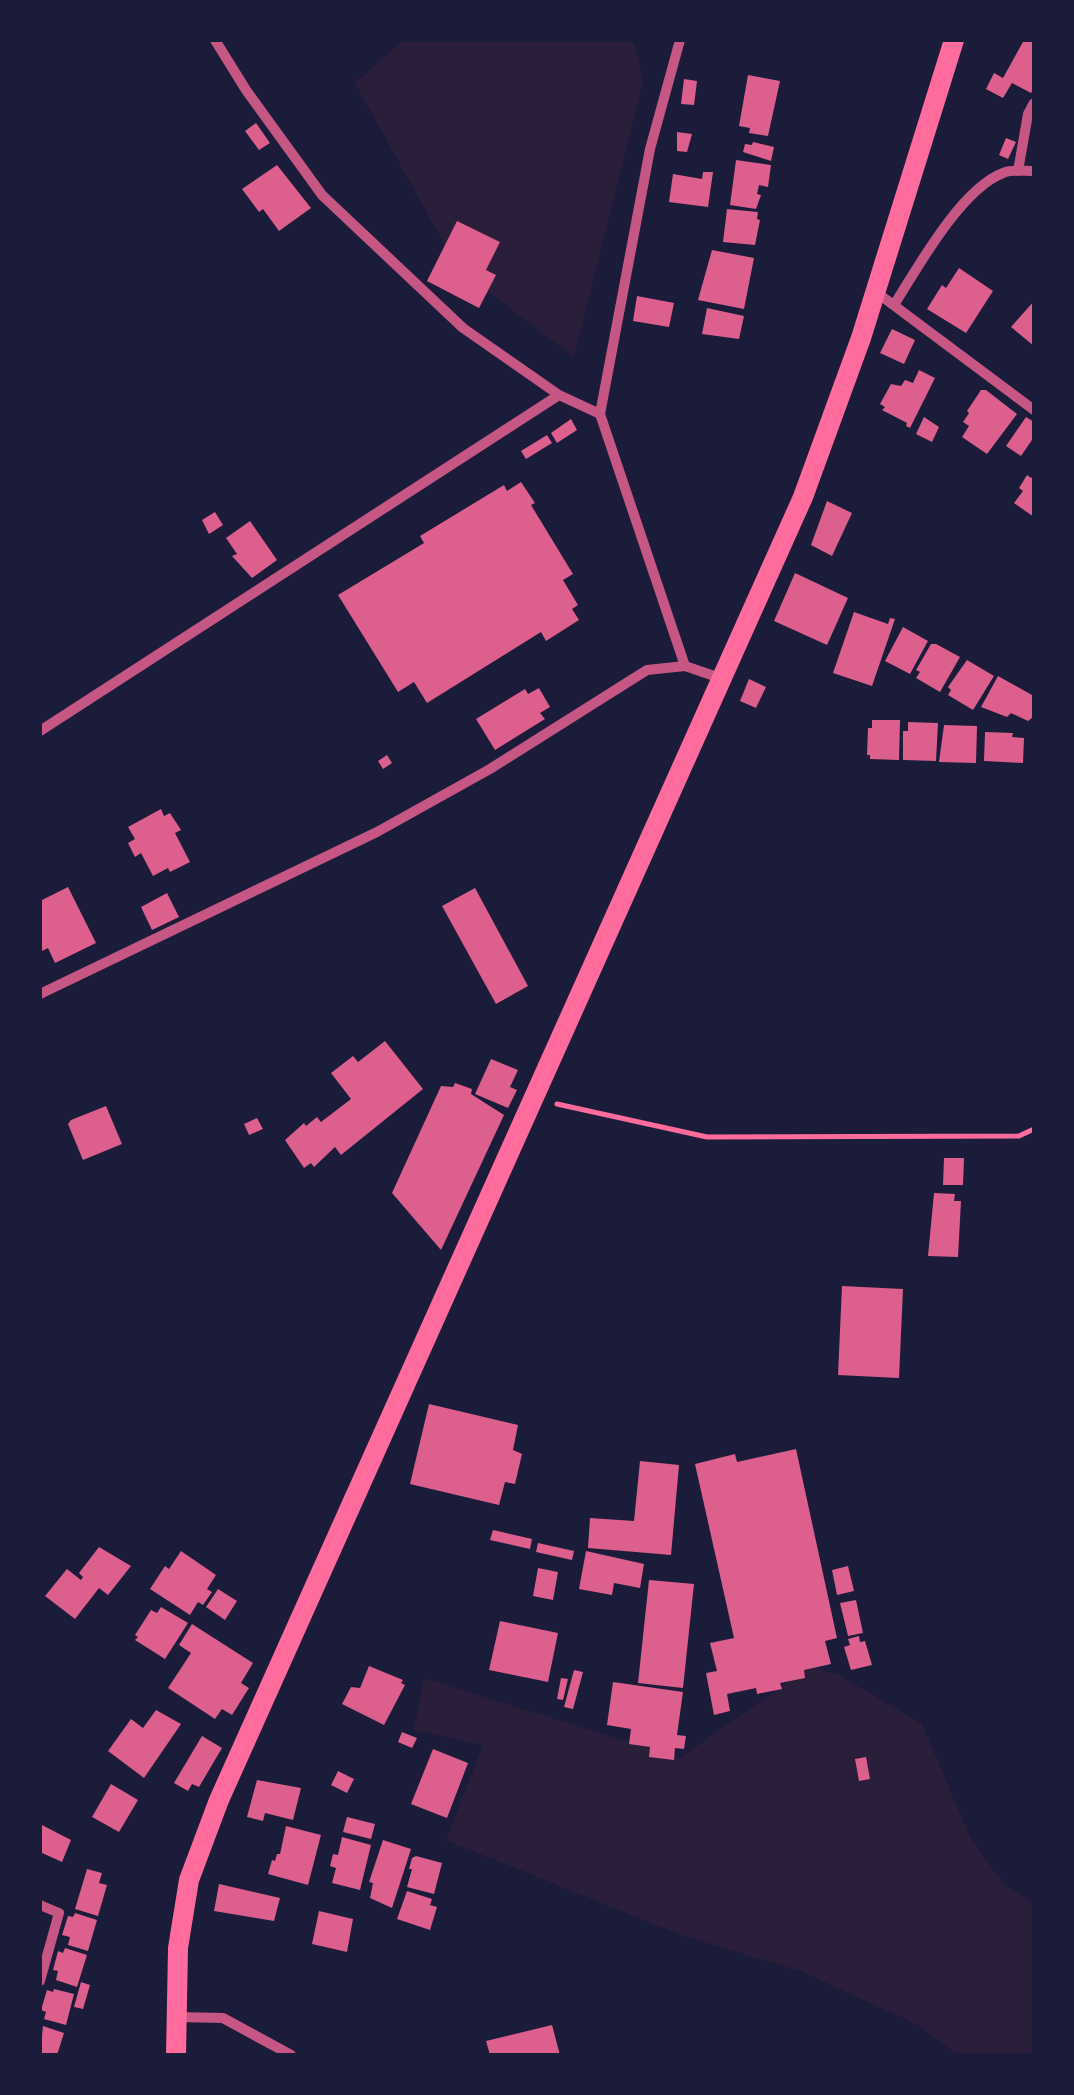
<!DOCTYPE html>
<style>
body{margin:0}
#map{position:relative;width:1074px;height:2095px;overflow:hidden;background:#1b1b3a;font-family:Ubuntu,sans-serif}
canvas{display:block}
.frame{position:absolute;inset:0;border:42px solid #1b1b3a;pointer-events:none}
</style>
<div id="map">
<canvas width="1074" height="2095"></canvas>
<div class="frame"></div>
</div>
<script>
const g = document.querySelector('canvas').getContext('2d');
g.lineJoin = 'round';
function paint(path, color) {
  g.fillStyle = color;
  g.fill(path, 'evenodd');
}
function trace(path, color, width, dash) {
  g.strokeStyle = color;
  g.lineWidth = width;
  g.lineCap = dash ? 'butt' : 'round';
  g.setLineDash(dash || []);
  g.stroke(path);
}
paint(new Path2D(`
 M403,40H634L643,83L574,357L458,269L355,83Z
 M809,1667L839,1675L922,1724L970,1837L1005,1886L1034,1902V2055H958L918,2025L803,1972L681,1935L446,1840L483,1745L414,1730L424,1678L680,1758Z`), '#2a1e3b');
paint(new Path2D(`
 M1024,40H1034V88L1031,93L1012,83L1003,98L986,89L994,73L1003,78Z
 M748,75L780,81L768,136L749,133L750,128L739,126Z
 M684,79L697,81L694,105L681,104Z
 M256,123L270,143L259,150L245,131Z
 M677,132L692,134L687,152L677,151Z
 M1006,138L1016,142L1008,159L999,155Z
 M753,142L774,147L771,161L743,152L745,144L752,145Z
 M736,160L771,165L768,187L759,185L757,194L761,195L756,209L730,205Z
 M277,165L311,208L279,231L263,209L259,212L242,189Z
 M703,172H713L708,207L669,202L673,174L702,179Z
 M727,209L758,212L757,219L760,220L755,245L723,242Z
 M457,221L500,242L486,270L496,275L479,308L427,281Z
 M712,250L754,258L744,309L698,300Z
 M959,268L993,291L966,333L927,309L942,285L946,288Z
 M637,296L674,303L669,327L633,321Z
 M1034,301V346L1011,327Z
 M707,308L744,316L739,339L702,334Z
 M892,329L915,340L904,364L880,353Z
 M919,370L935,378L910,428L906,426L907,423L882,410L885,407L880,404L891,384L901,386L905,380L913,383Z
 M981,390H986L1017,414L987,454L962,437L969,426L963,422L969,413L967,411Z
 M924,417L939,427L932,442L916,434Z
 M1026,417L1034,422V437L1021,456L1006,446Z
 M571,419L577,430L557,443L551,433Z
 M547,435L552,443L526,459L521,451Z
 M1027,475L1031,478L1034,475V517L1014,503L1023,491L1019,488Z
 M521,482L535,503L531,505L573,574L563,580L578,605L572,609L579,620L546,641L541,632L427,703L414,682L398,692L338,595L424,543L420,536L504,485L507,491Z
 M827,501L852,513L832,556L811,545Z
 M215,512L223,525L209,534L202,520Z
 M250,521L277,560L252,578L232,556L237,554L226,538Z
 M795,573L848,598L827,645L774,621Z
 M854,612L888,624L890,618L895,619L872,686L833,673Z
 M903,627L928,641L910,674L885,661Z
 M931,644H936L960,657L940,692L916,678L920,672L916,670Z
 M967,660L994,676L973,710L948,695L951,690L948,687Z
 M998,676L1032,695L1033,717L1028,721L1011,713L1007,717L981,707Z
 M749,679L766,687L756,708L740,701Z
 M539,688L550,707L540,713L545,719L495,750L476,719L525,689L528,694Z
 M872,720H900L899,760L870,759V755H867L868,728H872Z
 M908,722L938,723L936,761L903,760V731H908Z
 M944,725L977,726L976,763L939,762Z
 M985,732L1013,733L1012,737L1024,738L1023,763L984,761Z
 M387,755L392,763L383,769L378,761Z
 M161,809L164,816L170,813L181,830L175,833L190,862L170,872L168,868L153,876L141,853L135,857L128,843L135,839L128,827Z
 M68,887L96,943L55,963L48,948L40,952V901Z
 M475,888L528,986L496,1004L442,906Z
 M167,893L179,917L152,930L141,907Z
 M385,1041L423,1089L341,1155L335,1147L314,1167L311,1163L304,1168L285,1140L304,1123L306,1126L317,1117L321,1122L351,1099L331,1073L353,1056L358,1062Z
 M491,1059L518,1070L510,1087L517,1090L508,1108L475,1094Z
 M455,1083L472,1089L471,1094L504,1115L441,1250L392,1193L441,1086L453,1087Z
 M106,1106L122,1144L83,1160L68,1124L71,1120Z
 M257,1118L263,1129L249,1135L244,1124Z
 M944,1158H964L963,1185H943Z
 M934,1193L955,1194L954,1201H961L958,1257L928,1256Z
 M842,1286L903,1289L899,1378L838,1375Z
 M429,1404L518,1425L513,1450L522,1454L515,1484L505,1482L499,1505L410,1484Z
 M796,1449L837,1638L825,1641L831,1664L804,1670L805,1678L780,1683L782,1689L757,1694L756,1688L727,1694L730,1711L714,1715L706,1673L717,1671L710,1643L734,1638L695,1464L735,1454L737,1462Z
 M640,1461L679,1465L671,1555L588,1548L590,1518L634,1521Z
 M493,1530L532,1539L530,1549L490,1540Z
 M538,1543L574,1551L572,1560L536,1552Z
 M99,1547L131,1566L108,1595L99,1588L75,1619L45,1596L67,1569L81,1580L83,1577L79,1573Z
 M181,1551L216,1575L207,1589L212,1592L203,1605L198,1602L190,1615L150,1589L165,1566L169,1569Z
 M586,1551L644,1564L640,1588L614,1583L612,1595L579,1589Z
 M848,1566L854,1591L837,1595L832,1570Z
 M538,1568L558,1572L553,1600L533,1596Z
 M649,1580L694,1584L683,1688L638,1683Z
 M218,1589L237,1601L225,1620L206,1607Z
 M856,1600L863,1633L848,1636L840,1603Z
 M161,1607L188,1623L165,1659L135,1640L138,1637L135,1635L151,1610L157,1613Z
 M500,1621L558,1633L548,1682L489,1670Z
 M192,1624L253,1663L241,1683L249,1688L232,1715L222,1709L215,1719L168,1688L191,1653L179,1645Z
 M859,1636L860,1642L865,1641L872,1665L851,1670L844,1647L850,1645L848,1639Z
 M369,1666L403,1680L401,1683L405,1685L384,1725L342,1704L351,1687L360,1688Z
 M574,1670L583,1672L573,1709L564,1707Z
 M561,1678L568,1679L563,1700L557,1699Z
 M613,1682L683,1692L677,1735L686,1736L684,1749L675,1748L674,1760L649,1757L650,1747L629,1744L631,1729L607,1725Z
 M156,1710L181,1724L144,1778L108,1751L131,1719L143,1728Z
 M402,1732L417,1738L412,1748L398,1742Z
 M202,1736L222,1748L199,1787L192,1784L188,1791L174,1783Z
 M433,1749L468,1763L447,1818L411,1804Z
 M866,1757L870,1779L859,1781L855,1759Z
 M338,1771L354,1779L347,1793L331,1785Z
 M257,1780L301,1788L293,1820L265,1813L263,1821L247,1817Z
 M111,1784L138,1800L119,1832L92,1817Z
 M347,1817L375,1824L371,1839L343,1832Z
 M40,1824L71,1840L62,1862L40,1852Z
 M286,1826L321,1835L308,1885L268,1874L272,1860L275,1861L277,1854H280Z
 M342,1837L371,1845L360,1890L332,1883L336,1868L330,1866L333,1854L338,1855Z
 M383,1840L411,1849L392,1908L370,1898L373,1883L369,1882Z
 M416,1856L442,1863L434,1894L407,1887L412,1869H409L412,1858Z
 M87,1869L102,1873L99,1883L107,1885L98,1916L75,1909Z
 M219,1884L280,1898L274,1921L214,1911Z
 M407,1891L432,1899L430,1905L437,1907L430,1930L397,1919Z
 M319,1911L353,1919L347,1952L312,1944Z
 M75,1913L97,1920L88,1951L68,1945L70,1937L62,1935L68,1916L73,1917Z
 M65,1948L87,1955L77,1987L56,1980L58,1971L53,1970L58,1951L63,1953Z
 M81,1982L90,1985L83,2009L74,2007Z
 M54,1989L74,1994L66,2025L44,2019L46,2012L41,2010L47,1990L53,1992Z
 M552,2025L560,2055H490L486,2041Z
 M43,2026L64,2033L57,2055H40Z`), '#dd5f8e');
trace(new Path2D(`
 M557,1104L707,1137L1019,1136L1034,1129`), '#ff6b9d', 5);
trace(new Path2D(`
 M215,40L246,90L322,195L463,328L559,395L600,414
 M680,40L650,149L600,414L685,666L723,679
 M1018,171L1028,114L1034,103
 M876,292L1034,410
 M894,305C918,267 961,189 1003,173C1012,169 1024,171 1034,171
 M40,731L559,395
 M40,994L377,832L490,769L647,670L685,666
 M40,1905L59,1913L40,1981
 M177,2017L223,2018L291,2055`), '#c65784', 10);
trace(new Path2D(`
 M176,2055L178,1948L189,1880L219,1800L803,497L861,338L954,40`), '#ff6b9d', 20);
</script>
